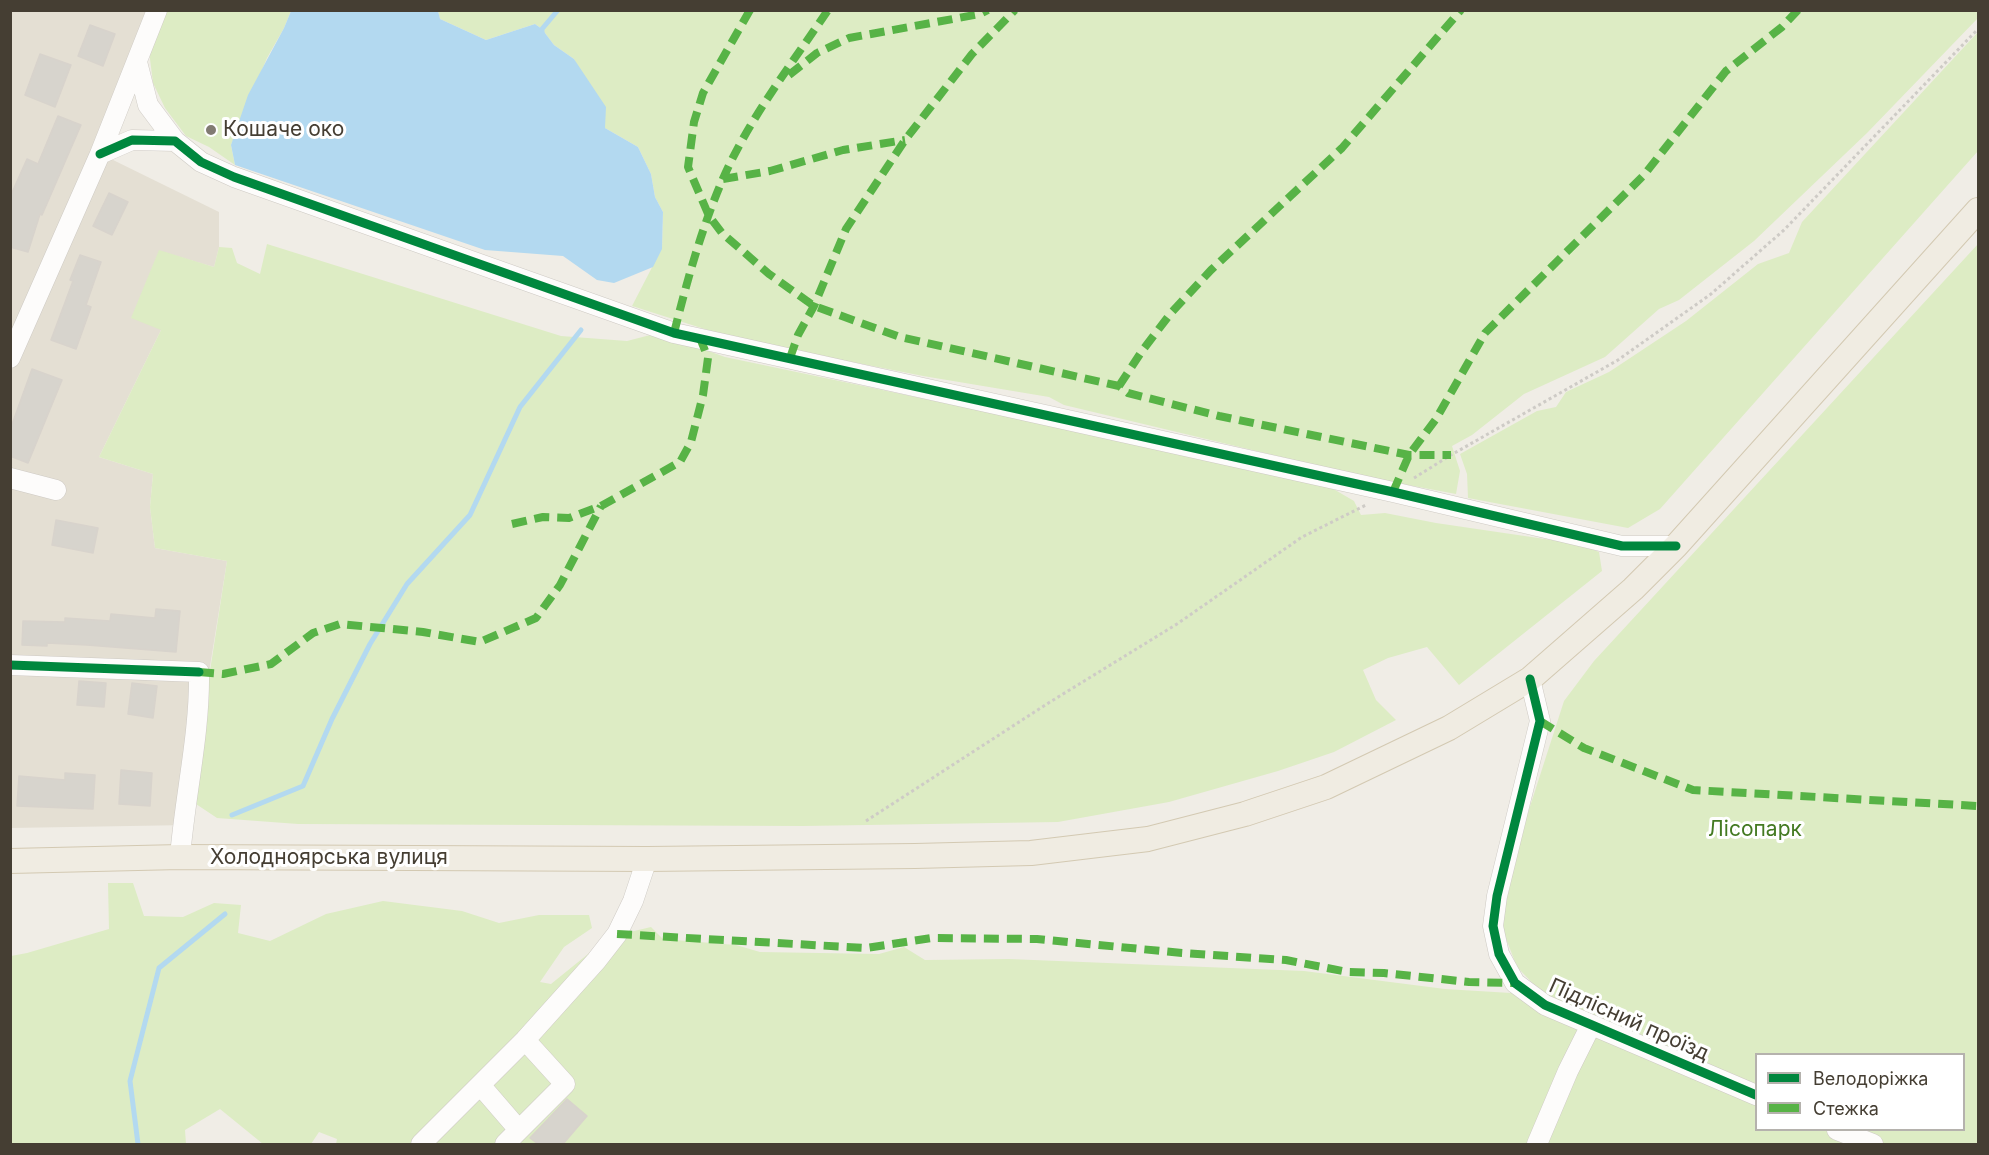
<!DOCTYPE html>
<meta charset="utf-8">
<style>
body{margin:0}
#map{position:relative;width:1989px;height:1155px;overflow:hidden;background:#f0ede6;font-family:Inter,sans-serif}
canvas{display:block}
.frame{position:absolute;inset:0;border:12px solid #453e33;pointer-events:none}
.legend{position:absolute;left:1755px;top:1053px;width:210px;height:78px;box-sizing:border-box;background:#fff;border:2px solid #b5b2ad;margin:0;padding:8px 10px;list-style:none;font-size:18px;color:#453e33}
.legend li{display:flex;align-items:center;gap:12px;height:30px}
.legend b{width:30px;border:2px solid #b5b2ad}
</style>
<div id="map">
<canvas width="1989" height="1155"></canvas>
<div class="frame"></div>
<ul class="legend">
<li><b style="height:8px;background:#00873e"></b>Велодоріжка</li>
<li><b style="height:8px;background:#57b346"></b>Стежка</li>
</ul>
</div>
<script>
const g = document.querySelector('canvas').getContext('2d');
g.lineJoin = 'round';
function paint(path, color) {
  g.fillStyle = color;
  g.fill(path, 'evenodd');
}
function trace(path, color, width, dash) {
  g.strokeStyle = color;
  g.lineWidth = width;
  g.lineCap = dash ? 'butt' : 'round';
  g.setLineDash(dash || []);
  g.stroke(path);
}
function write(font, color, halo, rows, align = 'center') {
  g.font = font + ' Inter,sans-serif';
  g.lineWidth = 6;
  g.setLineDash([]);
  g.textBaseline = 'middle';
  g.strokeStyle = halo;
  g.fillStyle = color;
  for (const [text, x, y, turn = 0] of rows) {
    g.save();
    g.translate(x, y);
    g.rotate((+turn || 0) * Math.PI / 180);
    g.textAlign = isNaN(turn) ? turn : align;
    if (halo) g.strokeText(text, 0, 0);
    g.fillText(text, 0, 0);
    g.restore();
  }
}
paint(new Path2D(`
 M10,11H164L109,158L219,212V247L214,267L159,251L161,330L99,457L153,474L150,507L155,548L227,561L201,722L189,825L11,828Z`), '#e4dfd3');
paint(new Path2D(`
 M1978,10V18L1867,133L1754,241L1679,300L1659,309L1605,357L1524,394L1472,435L1452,446L1460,471L1456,494L1365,477L1064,405L1049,397L923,376L736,339L632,306L662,248L663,212L655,197L651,174L638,147L605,128L574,59L554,45L542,29L535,24L486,40L440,19L438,11Z
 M164,11H291L284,28L267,58L231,145L235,165L209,147L186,136L165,108L153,83L149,51Z
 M1978,32V151L1660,509L1628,528L1468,498L1467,474L1460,454L1537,411L1556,407L1566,392L1609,372L1686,321L1758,264L1789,253L1802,222Z
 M267,244L561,336L627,341L658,333L725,357L1111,438L1330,487L1354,501L1361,515L1385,513L1436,523L1579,544L1599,552L1602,571L1459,685L1427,647L1388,658L1363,670L1376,700L1396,720L1334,752L1278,771L1169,802L1058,822L803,826L298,824L217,818L190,800L227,561L155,548L150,507L153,474L99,457L161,330L131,318L159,250L214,267L219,247L232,248L237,263L260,274Z
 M1978,244V1144H336L337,1139L319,1132L311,1144H263L220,1109L185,1130L186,1144H11V956L27,953L109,929L108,883H133L144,916L183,917L214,903L241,905L238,933L270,941L326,914L383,901L462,911L499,923L539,915H589L592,928L564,947L540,982L551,984L609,937L651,927L663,939L736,945L760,952L879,954L904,947L925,960L1009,959L1304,971L1445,989L1544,995L1517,967L1503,931L1504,887L1564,701L1594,661ZM1756,1054H1964V1130H1756Z`), '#ddecc4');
paint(new Path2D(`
 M291,11H438L440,19L486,40L535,24L542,29L554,45L574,59L606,107L605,128L638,147L651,174L655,197L663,212L662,249L653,267L614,283L597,280L563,256L485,250L235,165L231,145L248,95L284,28Z`), '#b3d9f0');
trace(new Path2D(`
 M542,36V29L558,10
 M232,815L303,786L332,719L370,644L407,584L470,515L520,407L581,330
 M138,1144L130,1081L159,968L225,914`), '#b3d9f0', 5);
const building = new Path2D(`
 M90,25L115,34L103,66L78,56Z
 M40,54L71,65L55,107L25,95Z
 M58,116L81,125L42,215L40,214L28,252L10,247V197L27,159L38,164Z
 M109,193L128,202L112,235L93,226Z
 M80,255L101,262L86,305L91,307L76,349L51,340L73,281L70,280Z
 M32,369L62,380L28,463L10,456V430Z
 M56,520L98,528L93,553L52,545Z
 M156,609L180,611L176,652L87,645L47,643V646L22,645L23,621L65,622V618L110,621L111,614L155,618Z
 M79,681L106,683L104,707L77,705Z
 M132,683L157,686L153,718L128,714Z
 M121,770L152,773L150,806L119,804Z
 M65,773L95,775L93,809L17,806L19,776L65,780Z
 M567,1099L587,1116L563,1144H538L530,1138Z`);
paint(building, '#d7d4cd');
trace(building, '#d8d3cc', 1.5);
const minor = new Path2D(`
 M137,62L148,105L175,141
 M100,154L132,140L175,141L201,162L234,177L674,333L1393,492L1622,546H1676
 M10,358L100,154L157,10
 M10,478L56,490
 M10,665L199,672C200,734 185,795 180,857
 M1530,679L1540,721L1497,896L1493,926L1499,954L1515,983L1545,1005L1756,1095
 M481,1086L519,1130
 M1837,1130L1873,1144
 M421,1144L525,1040L596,961L617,934L633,901L647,859
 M505,1144L565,1084L525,1040
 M1537,1144L1568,1071L1591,1025`);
const major = new Path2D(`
 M10,861L180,857L647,859L915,856L1031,853L1148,839L1245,814L1326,787L1449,728L1530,679L1633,589L1676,546L1978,210`);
trace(minor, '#cecac4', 21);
trace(major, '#d3c9b2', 26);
trace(new Path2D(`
 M1414,478L1451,455L1618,360L1711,294L1784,230L1978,29
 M866,821L1050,702L1177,624L1302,537L1366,505`), '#cecbc6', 3, [3, 3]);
trace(minor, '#fdfcfb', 20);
trace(major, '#f0ece2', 24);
trace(new Path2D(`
 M750,10L703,93L694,122L688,167L709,216L722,233L769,274L814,306L900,337L1119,386L1128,393L1219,416L1409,455H1451
 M789,75L817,53L849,38L980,14L988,10
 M723,179L770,171L843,150L905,140
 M674,333C687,281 701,230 722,181C748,120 791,65 828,10
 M790,358L798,335L814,306L846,229L905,140L972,54L1015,10
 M1119,386L1142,351L1171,313L1211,270L1342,148L1461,10
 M1393,492L1409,455L1436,419L1485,333L1644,175L1726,71L1782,27L1798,10
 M512,524L543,517L569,518L601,506L680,462L691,442L703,395L708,358L700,338
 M199,672L223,674L271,664L313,633L340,624L423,632L480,642L536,618L560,585L601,506
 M1540,721L1584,748L1693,790L1978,806
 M617,934L866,948L932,938L1037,939L1182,953L1286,960L1348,972L1384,973L1469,982L1515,983`), '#57b346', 8, [15, 8]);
trace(new Path2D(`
 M100,154L132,140L175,141L201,162L234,177L674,333L1393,492L1622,546H1676
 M10,665L199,672
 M1530,679L1540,721L1497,896L1493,926L1499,954L1515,983L1545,1005L1756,1095`), '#00873e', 9);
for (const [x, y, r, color] of [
 [211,130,6,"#817b72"]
]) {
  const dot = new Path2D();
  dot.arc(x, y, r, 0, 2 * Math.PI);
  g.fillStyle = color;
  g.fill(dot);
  trace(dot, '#fff', 2);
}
write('21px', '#453e33', '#fff', [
 ["Кошаче око",223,130]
], 'left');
write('21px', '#447a22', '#fff', [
 ["Лісопарк",1755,830]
]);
write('21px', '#453e33', '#fff', [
 ["Холодноярська вулиця",329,858],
 ["Підлісний проїзд",1629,1020,24]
]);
</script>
